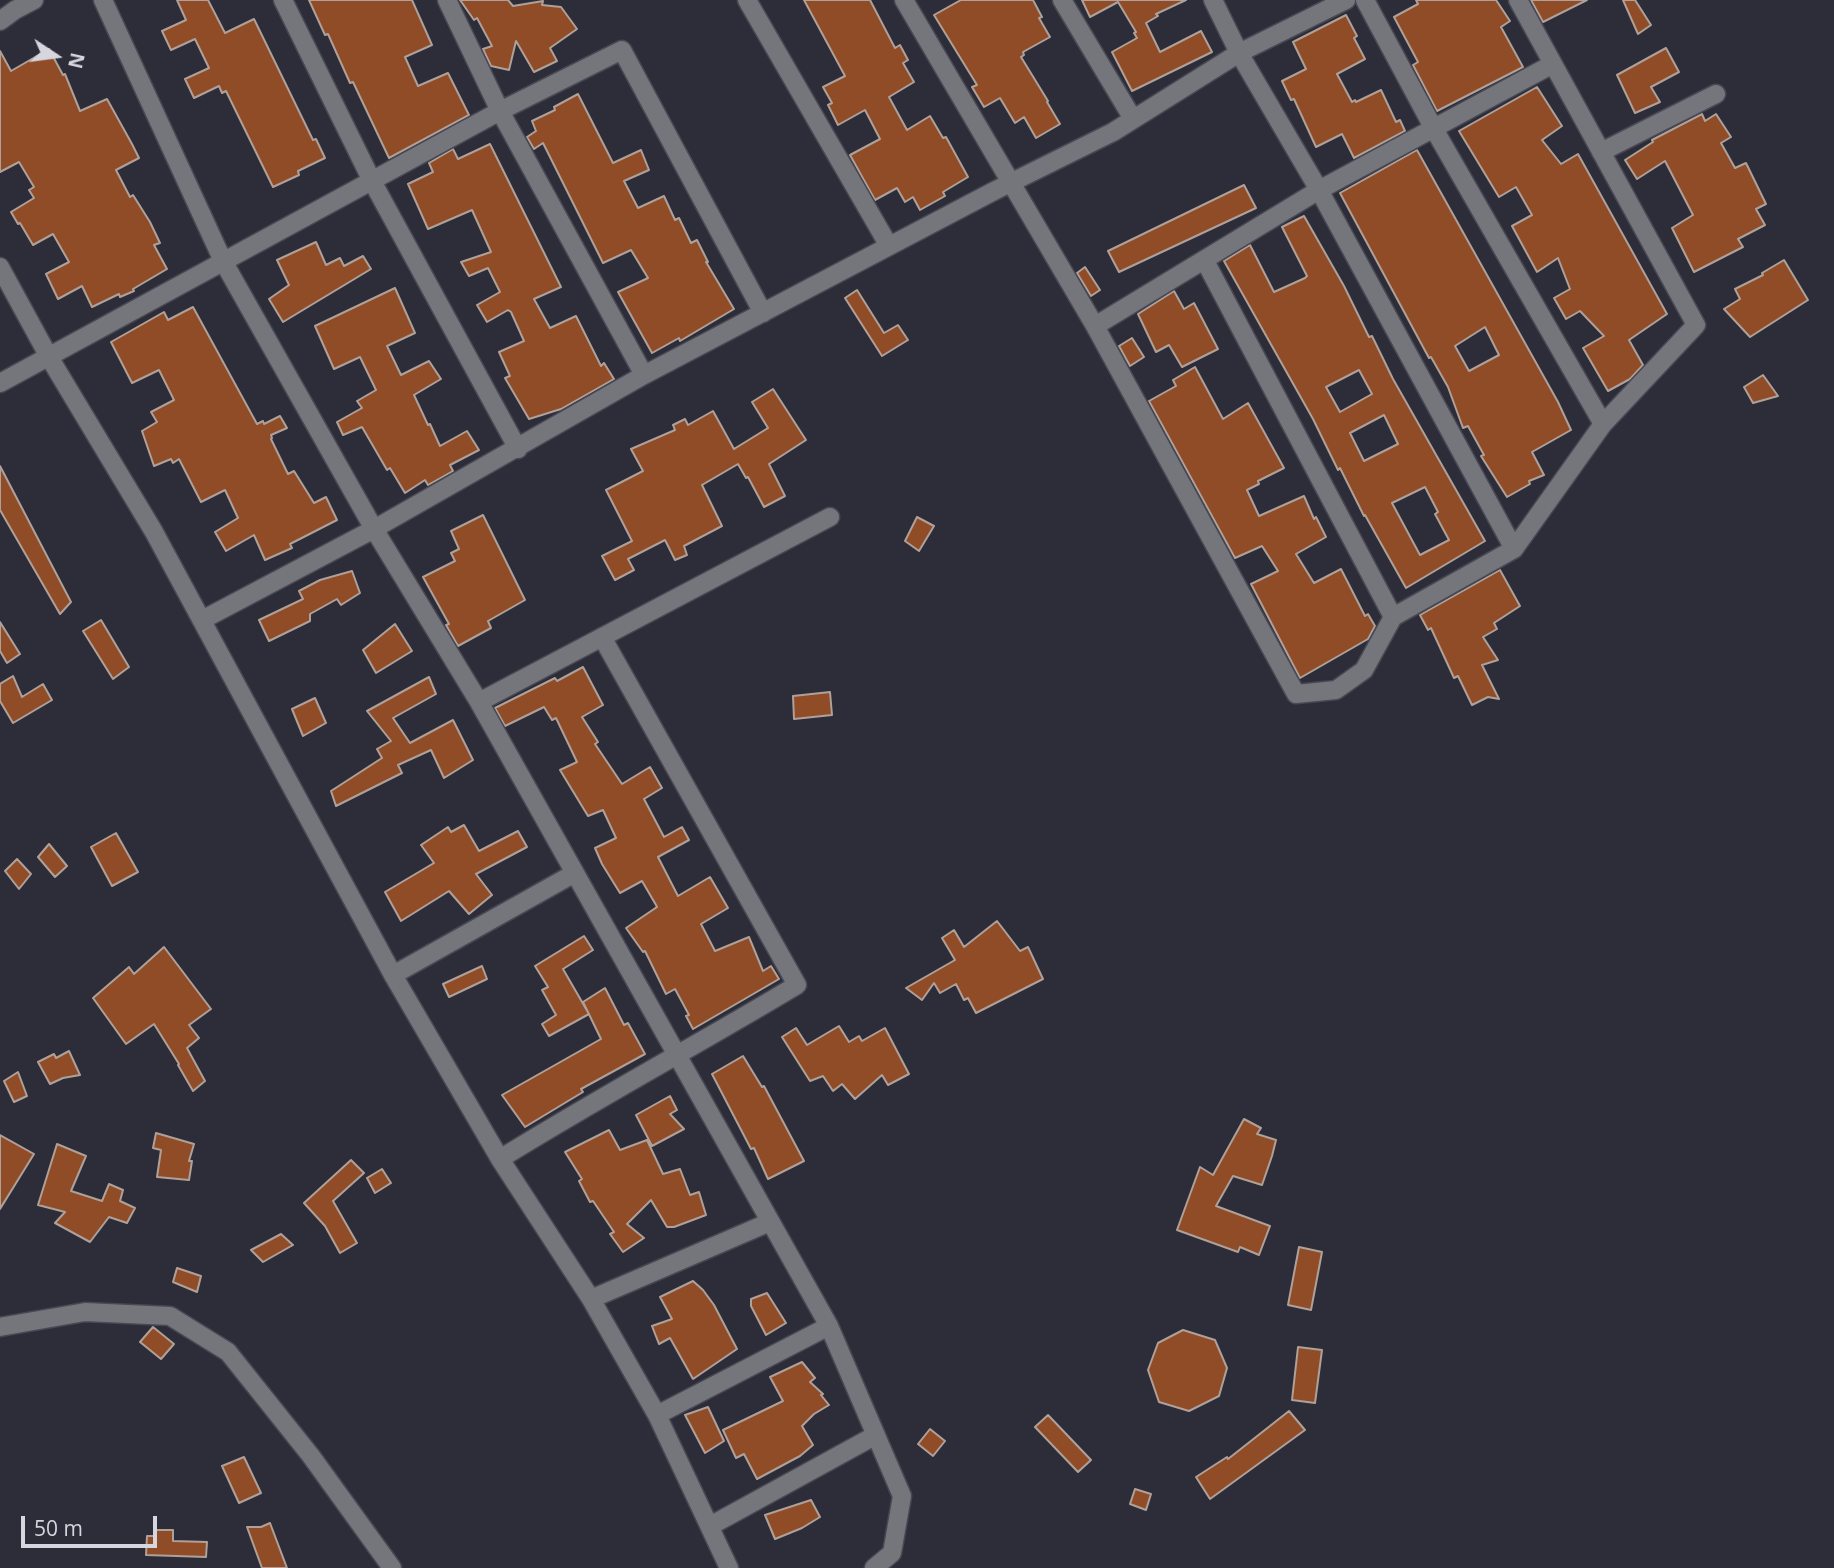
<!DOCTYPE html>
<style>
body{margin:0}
#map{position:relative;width:1834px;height:1568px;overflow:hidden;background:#2c2d39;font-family:"Open Sans",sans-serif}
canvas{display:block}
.north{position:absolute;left:21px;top:21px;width:70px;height:70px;-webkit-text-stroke:5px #2c2d39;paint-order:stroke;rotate:103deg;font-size:19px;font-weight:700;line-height:28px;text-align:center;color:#d5d6de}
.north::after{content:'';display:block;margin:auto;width:24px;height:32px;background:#d5d6de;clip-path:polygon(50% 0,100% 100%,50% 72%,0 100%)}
.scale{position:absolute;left:21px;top:1516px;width:136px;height:32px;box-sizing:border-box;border:4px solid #d5d6de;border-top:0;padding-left:9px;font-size:21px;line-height:24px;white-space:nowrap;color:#d5d6de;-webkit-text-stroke:5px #2c2d39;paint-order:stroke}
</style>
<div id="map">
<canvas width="1834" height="1568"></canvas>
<div class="north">N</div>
<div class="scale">50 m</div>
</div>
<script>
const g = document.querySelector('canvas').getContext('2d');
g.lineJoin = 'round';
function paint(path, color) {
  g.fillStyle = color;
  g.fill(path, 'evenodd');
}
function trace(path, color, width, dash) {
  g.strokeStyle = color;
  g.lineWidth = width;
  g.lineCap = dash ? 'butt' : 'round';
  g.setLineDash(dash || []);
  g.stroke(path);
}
const building = new Path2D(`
 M177,0H208L225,33L254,19L313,140L316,139L325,158L298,171L299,175L273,187L226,91L222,93L219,86L194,98L185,79L209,68L195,39L171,50L162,31L186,20Z
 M309,0H412L432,45L405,57L418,86L448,73L469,115L389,158L353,82L350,83L328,34L325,35Z
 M460,0H508L513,6L543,1L542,5L561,7L577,29L550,48L557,61L534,72L516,41L509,70L491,66L483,49L492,46L477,18L474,20Z
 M804,0H870L895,48L900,45L908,60L903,63L914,82L889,97L907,130L930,116L943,138L946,137L968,177L943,192L945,196L920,210L913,197L905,202L897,188L875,200L850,155L880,139L865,110L838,125L828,105L832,103L823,87L845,76Z
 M961,0H1033L1042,17L1039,18L1050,37L1023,52L1024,55L1021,57L1048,101L1047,102L1060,124L1036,138L1024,117L1015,123L1000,98L984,107L972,87L977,85L934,15Z
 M1082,0H1186L1156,14L1158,16L1146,23L1160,52L1201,31L1212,52L1132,91L1112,52L1137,38L1134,33L1136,32L1118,2L1090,17Z
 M1416,0H1496L1510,21L1501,27L1523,67L1437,111L1413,65L1418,62L1394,17L1418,4Z
 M1531,0H1587L1543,22Z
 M1623,0H1635L1651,25L1638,34Z
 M1346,15L1357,36L1354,38L1365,59L1337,74L1352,102L1355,100L1356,102L1381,90L1396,122L1400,120L1405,131L1354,158L1342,134L1316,147L1294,99L1291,100L1282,81L1306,69L1293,42Z
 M1666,48L1679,72L1651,87L1660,102L1635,113L1617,75Z
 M49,49L63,75L65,74L80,111L107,99L132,144L139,158L116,170L130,197L133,195L150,222L160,243L154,245L167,269L133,289L134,291L120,297L119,294L92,307L82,286L58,299L46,274L69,262L53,234L33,245L20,223L18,224L11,212L34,198L29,190L34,187L19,162L0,172V51L11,71Z
 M1537,87L1562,126L1542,140L1561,164L1578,154L1667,314L1629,340L1643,365L1630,379L1608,391L1583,348L1604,336L1580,311L1566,319L1554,298L1570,289L1558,258L1537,272L1512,226L1532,215L1516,187L1499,197L1459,131Z
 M578,94L613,163L641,150L649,170L624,181L638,208L664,196L675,220L679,218L691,243L697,240L708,262H706L734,309L680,341L679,338L652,353L618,292L648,278L631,250L603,263L543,143L534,149L527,137L536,131L532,121L555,110L554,107Z
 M1702,114L1705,121L1716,114L1731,137L1721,143L1735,168L1746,163L1766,204L1756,209L1765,225L1738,239L1743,247L1694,272L1672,228L1693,215L1665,161L1637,179L1625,160L1653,142L1652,140Z
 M490,144L561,287L534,299L550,328L576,316L601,366L604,363L614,379L561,409L529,419L505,378L510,376L499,352L524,341L511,312L508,310L487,322L477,305L500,292L488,268L469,276L461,262L491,252L472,210L428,229L408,184L433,172L429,163L453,149L458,159Z
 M1417,150L1558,402L1571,430L1532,452L1544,475L1529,481L1530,484L1507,497L1481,456L1484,455L1468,426L1463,428L1448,387L1431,357L1429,358L1340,193ZM1485,327L1499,355L1469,371L1455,346Z
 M1244,185L1256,208L1119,272L1108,251Z
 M1304,216L1344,286L1369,337L1372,336L1393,379L1485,541L1406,588L1365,515L1364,516L1340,468L1338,470L1313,419L1224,261L1250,245L1274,292L1305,278L1307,276L1282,227ZM1359,370L1372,394L1340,412L1326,387ZM1384,415L1398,444L1364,461L1350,433ZM1425,487L1438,512L1435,514L1449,540L1420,555L1392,503Z
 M316,242L326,265L340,258L344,266L363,256L371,269L283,322L269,299L289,285L277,260Z
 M1784,260L1808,300L1750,337L1724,309L1740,299L1735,289L1763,275L1762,273Z
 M1085,267L1100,290L1091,296L1077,273Z
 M395,288L415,333L387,346L401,375L429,361L441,379L414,395L428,425L430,424L440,446L467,431L479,450L450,465L453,471L428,485L425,480L405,493L390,468L387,470L362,427L343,435L337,422L362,408L357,401L376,390L360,357L334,369L315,326Z
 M857,290L884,333L898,325L908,340L882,356L845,298Z
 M1174,291L1184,309L1194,303L1218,349L1182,367L1169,345L1156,352L1138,314Z
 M193,307L257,424L263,421L264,424L280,416L287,428L271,435L272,438L271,439L288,474L294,471L314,503L326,497L337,520L290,544L292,548L265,560L254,535L226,551L215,532L238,518L225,490L201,502L179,459L173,463L171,459L154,466L142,431L157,422L151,412L174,400L159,370L132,383L111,342L164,312L168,320Z
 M1132,338L1144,357L1130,366L1119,346Z
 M1195,367L1223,419L1248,403L1284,468L1258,481L1259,484L1247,490L1259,516L1304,496L1314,519L1316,517L1326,537L1296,554L1314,583L1341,569L1365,616L1368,614L1375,626L1368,639L1300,678L1251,584L1278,571L1262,546L1235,558L1149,401L1176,386L1173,380Z
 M1763,375L1778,396L1753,403L1744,387Z
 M773,389L806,440L769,464L785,496L764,507L748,477L746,478L738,464L702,485L722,526L684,546L687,555L675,560L665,540L628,559L634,570L615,580L602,556L632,541L606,490L643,471L631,449L675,430L673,425L685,419L688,425L713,411L734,449L768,428L752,402Z
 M0,466L71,602L60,614L0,510Z
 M483,515L525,600L488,621L491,628L458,646L446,625L449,624L423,577L455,561L451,553L459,549L451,531Z
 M917,517L934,526L919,551L905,541Z
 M1500,570L1520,606L1494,623L1497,629L1483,637L1498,660L1482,665L1499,699L1488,697L1472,705L1458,676L1454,678L1431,628L1428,630L1420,615Z
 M352,571L360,593L341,605L337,599L310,614V621L269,641L259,620L303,599L299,591L320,580Z
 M101,620L129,667L113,679L83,631Z
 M0,622L20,654L7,663L0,651Z
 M395,624L412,651L376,673L363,650Z
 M583,667L603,705L582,717L598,742L595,744L622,784L650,767L662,788L644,799L664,837L682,827L689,840L658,857L678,896L710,877L728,908L701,924L715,951L749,937L763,971L771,966L779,979L693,1029L686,1016L689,1015L675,989L666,994L645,951L643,952L626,928L657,907L656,905L642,881L620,893L602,864L595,848L616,838L603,810L588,816L560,770L577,762L556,718L552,720L544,707L505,726L495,708L555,678L557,681Z
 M13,676L22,697L43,684L52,700L13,723L0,701V684Z
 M429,677L436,694L393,718L410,743L453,720L473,760L444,778L431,750L398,765L402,773L336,806L331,791L382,758L377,749L391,741L367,711Z
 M830,692L832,715L794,719L793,696Z
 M315,698L326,723L303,736L292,709Z
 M464,825L479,851L518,831L527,847L476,874L492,895L469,914L449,891L401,921L385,892L434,863L421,845L448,827L451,832Z
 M116,833L138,872L112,886L91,847Z
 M49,844L67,866L55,877L38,857Z
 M17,859L31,874L19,889L5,871Z
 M997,921L1020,951L1028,947L1043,979L976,1013L968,998L964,1000L956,984L940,993L934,983L922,1000L906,988L955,960L942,938L954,930L964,947Z
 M584,936L593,950L563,969L589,1014L549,1036L542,1024L556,1015L542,990L548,987L535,966Z
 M164,947L211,1009L189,1025L199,1038L187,1048L205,1081L193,1091L178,1065L179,1064L154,1024L126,1044L93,998L129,967L134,974Z
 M482,966L487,979L449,997L443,984Z
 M605,988L624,1025L628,1023L645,1054L581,1089L583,1092L525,1127L502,1095L601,1039L583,1002Z
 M839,1026L849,1042L859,1036L862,1041L885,1028L909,1074L888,1085L882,1075L855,1099L842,1084L833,1091L823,1076L810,1081L782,1037L796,1028L807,1045Z
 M69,1051L80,1075L63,1078L50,1084L38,1062L54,1054L56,1058Z
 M743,1056L762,1087L764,1086L804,1161L768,1179L754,1148L751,1149L712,1074Z
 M18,1072L27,1096L14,1102L4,1081Z
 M670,1096L677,1110L670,1114L684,1129L652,1146L636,1115Z
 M1244,1119L1261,1128L1257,1134L1276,1140L1272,1156L1262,1185L1233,1176L1216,1206L1270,1226L1259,1255L1240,1247L1238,1252L1177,1230L1200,1167L1213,1175Z
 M609,1130L620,1150L647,1140L663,1174L680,1169L690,1195L699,1192L706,1215L674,1227H667L651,1200L627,1224L644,1238L623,1252L610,1234L614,1232L593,1201L590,1202L579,1181L582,1179L565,1152Z
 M156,1133L194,1144L189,1161H192L189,1180L157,1177L161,1150L153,1148Z
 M0,1135L34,1154L0,1209Z
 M57,1144L86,1156L71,1191L102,1201L109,1184L123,1190L120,1201L135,1208L127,1223L109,1217L90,1242L55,1223L65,1212L38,1205Z
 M351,1160L364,1173L333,1201L357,1243L340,1253L325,1226L304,1203Z
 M382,1169L391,1183L375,1193L367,1178Z
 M281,1234L293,1245L263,1262L251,1250Z
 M1299,1247L1322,1252L1311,1310L1288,1305Z
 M177,1268L201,1276L197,1292L173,1282Z
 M693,1281L703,1290L714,1305L737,1349L693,1379L670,1338L659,1344L652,1326L672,1319L660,1297Z
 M767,1293L786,1323L766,1335L751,1306V1299Z
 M153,1327L174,1344L161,1359L140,1342Z
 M1183,1330L1215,1340L1227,1368L1219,1396L1189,1411L1159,1402L1148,1370L1158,1343Z
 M1298,1347L1322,1350L1315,1403L1292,1400Z
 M802,1362L815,1378L810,1382L823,1394L821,1395L829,1405L814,1414L802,1426L813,1445L800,1456L757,1479L744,1454L736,1458L723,1430L783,1401L770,1377Z
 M708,1407L724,1441L705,1453L685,1415Z
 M1289,1411L1305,1430L1210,1499L1196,1477L1227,1457L1228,1459Z
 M1048,1415L1091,1460L1078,1472L1035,1427Z
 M930,1429L945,1441L933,1456L918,1444Z
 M244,1457L261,1493L239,1503L222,1466Z
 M1135,1489L1151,1494L1146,1510L1130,1504Z
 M811,1500L820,1517L802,1528L775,1539L765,1515Z
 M270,1523L287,1568H262L247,1527H261Z
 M155,1530H173V1541L207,1542L206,1557L146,1555L147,1536H155Z`);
paint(building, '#904c27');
trace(building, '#afa099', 2);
const minor = new Path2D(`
 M103,0L223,261L374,529L479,702L829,1326L902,1496L892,1553L874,1568
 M283,0L372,181L518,449
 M447,0L500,111L644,375
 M747,0L889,246
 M904,0L1095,326L1296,694L1336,690L1364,670L1393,617L1514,549L1603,424L1696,325L1518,0
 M1062,0L1133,119
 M1346,0L1239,53L1319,190L1514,549
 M1365,0L1434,129L1603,424
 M0,21L15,10L34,0
 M1601,152L1716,94
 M1205,261L1393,617
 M0,267L49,357L154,532L393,975L500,1159L591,1299L657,1415L729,1568
 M1095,326L1319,190L1553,64
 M0,383L500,111L622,50L763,313
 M202,620L374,529L644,375L994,191L1113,132L1239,53L1213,0
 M479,702L830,517
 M393,975L575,873
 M500,1159C598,1098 699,1044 797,985L602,637
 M591,1299L770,1222
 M0,1327L85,1312L170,1316L228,1352L311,1456L392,1568
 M657,1415L829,1326
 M710,1526L876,1435`);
trace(minor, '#474853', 21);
trace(minor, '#75767c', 18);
</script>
